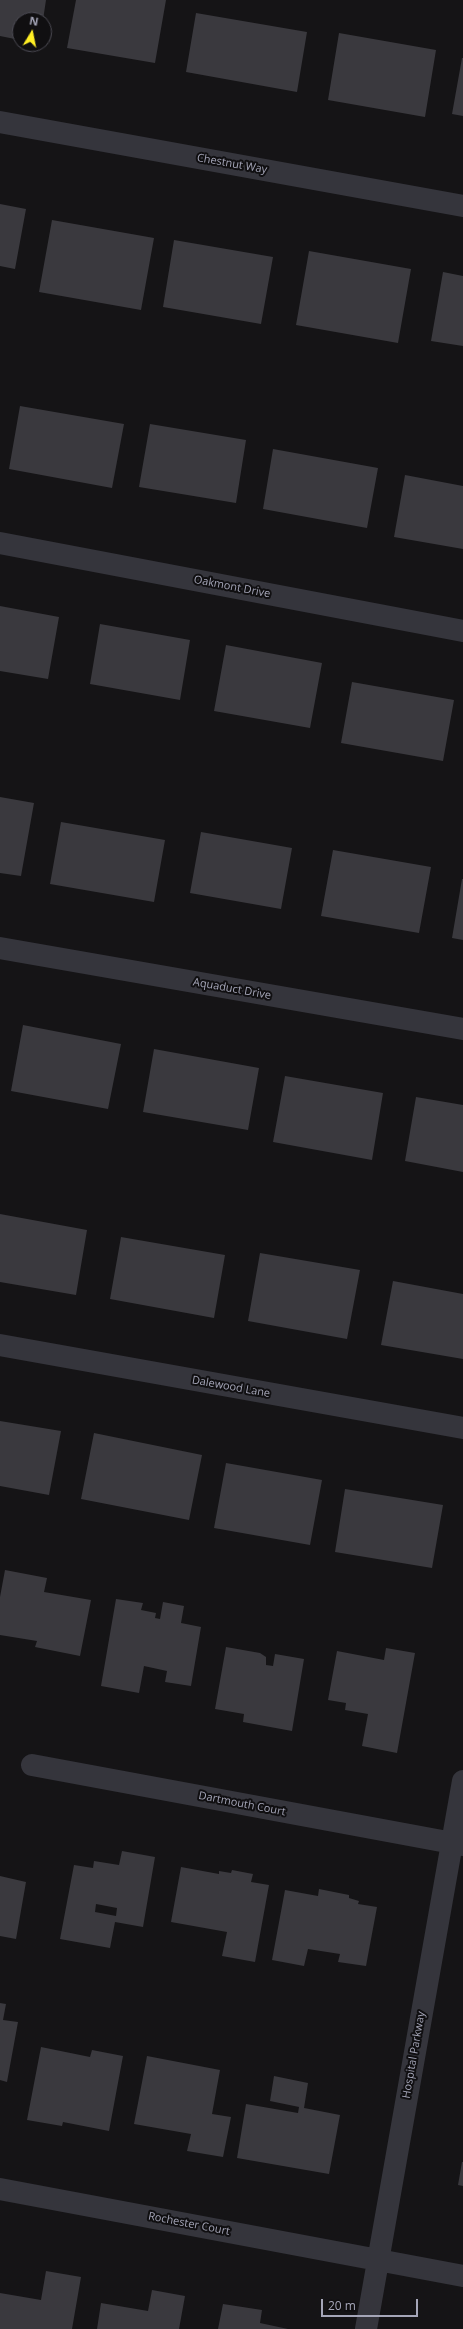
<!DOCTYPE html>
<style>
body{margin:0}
#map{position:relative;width:463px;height:2329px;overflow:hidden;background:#151416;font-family:"Open Sans",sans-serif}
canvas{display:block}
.north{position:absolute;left:12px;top:12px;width:40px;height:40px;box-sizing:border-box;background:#100f11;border:1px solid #4c4b54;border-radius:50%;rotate:10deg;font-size:11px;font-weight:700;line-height:16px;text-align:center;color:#a5a6b8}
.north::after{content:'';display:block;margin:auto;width:14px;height:18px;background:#ffee24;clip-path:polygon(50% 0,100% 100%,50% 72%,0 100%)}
.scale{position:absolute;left:321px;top:2299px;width:97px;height:18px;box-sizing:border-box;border:2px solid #a5a6b8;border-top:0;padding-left:5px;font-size:12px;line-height:14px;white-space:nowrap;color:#a5a6b8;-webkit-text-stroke:3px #100f11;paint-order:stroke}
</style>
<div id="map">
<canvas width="463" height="2329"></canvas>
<div class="north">N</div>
<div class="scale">20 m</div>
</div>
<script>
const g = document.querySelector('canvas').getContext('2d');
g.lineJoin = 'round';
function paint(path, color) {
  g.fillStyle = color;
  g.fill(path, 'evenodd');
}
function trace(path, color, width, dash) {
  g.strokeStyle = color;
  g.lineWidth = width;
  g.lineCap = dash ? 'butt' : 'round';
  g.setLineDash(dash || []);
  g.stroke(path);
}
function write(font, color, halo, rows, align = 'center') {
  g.font = font + ' "Open Sans",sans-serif';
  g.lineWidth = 4;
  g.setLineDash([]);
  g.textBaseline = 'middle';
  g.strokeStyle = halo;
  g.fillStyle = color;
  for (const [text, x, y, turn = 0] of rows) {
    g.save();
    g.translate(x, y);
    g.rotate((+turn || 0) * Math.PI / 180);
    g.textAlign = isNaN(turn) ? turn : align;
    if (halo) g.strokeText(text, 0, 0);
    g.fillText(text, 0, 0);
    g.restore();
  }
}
paint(new Path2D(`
 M0,0H46L43,20H20V40L0,36Z
 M76,0H166L155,63L67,48Z
 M196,13L307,32L297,92L186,72Z
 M339,33L436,50L425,117L328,100Z
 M462,58H463V116L452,114Z
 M0,204L26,209L15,269L0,266Z
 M52,220L154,238L141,310L39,292Z
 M174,240L273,257L261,324L163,307Z
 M309,251L411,269L398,343L296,325Z
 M443,272L463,276V346L431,341Z
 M20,406L124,424L112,488L9,469Z
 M150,424L246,440L236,503L139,487Z
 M273,449L378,468L367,528L263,509Z
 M405,475L463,486V549L394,537Z
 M0,606L59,617L48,679L0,671Z
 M100,624L190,640L180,700L90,684Z
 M226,645L322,663L310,728L214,711Z
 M352,682L454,700L443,761L341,743Z
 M0,797L34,803L21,876L0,873Z
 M61,822L165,840L154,902L50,884Z
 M201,832L292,848L281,909L190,893Z
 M333,850L431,867L419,933L321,916Z
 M462,879H463V940L452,938Z
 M23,1025L121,1044L108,1109L11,1091Z
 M154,1049L259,1068L248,1130L143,1112Z
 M285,1076L383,1093L372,1160L273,1142Z
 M416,1097L463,1105V1172L405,1161Z
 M0,1214L87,1230L76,1295L0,1282Z
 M121,1237L225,1255L214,1318L110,1299Z
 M260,1253L360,1270L347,1339L248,1321Z
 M393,1281L463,1294V1359L381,1345Z
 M0,1421L61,1431L49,1495L0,1486Z
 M94,1433L202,1455L189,1520L81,1499Z
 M226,1463L322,1480L310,1545L214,1528Z
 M345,1489L443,1505L432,1568L335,1552Z
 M5,1570L47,1578L44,1592L91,1600L80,1656L35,1647L37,1641L0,1635V1597Z
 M116,1599L143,1603L141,1610L156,1613L155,1618L160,1619L163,1602L184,1606L181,1623L201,1627L191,1686L165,1682L167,1671L144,1666L139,1693L101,1686Z
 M226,1647L260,1653L266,1657V1665L273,1666L275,1654L304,1659L292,1731L243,1722L244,1714L215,1709Z
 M386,1648L415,1653L397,1753L362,1746L368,1714L345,1710L346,1703L328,1700L337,1651L384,1660Z
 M122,1851L155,1857L143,1927L115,1922L110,1948L60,1939L74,1865L93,1868L94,1861L119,1865ZM96,1904L117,1908L116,1916L95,1912Z
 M181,1867L219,1874V1871L231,1873L232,1870L253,1874L251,1882L269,1885L255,1962L222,1956L227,1932L171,1922Z
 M0,1876L26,1882L16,1939L0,1936Z
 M319,1889L349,1895V1898L359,1901L358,1904L377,1907L366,1966L338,1962L340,1954L308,1949L304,1966L272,1960L285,1890L318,1896Z
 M0,2003L6,2004L3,2020L18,2022L7,2082L0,2080Z
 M41,2047L90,2057L92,2050L123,2056L109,2131L63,2122L62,2126L27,2120Z
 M147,2056L220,2070L212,2114L231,2117L223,2157L187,2151L191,2134L134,2124Z
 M274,2076L308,2083L304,2108L270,2101Z
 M246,2104L298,2113L299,2107L340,2115L329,2174L237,2158Z
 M462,2162H463V2186L458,2185Z
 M46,2271L81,2277L72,2329H0V2293L41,2300Z
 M152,2290L185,2296L179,2329H97L101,2303L148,2311Z
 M223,2304L262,2310L260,2323L288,2329H218Z`), '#3a393e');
trace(new Path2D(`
 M0,122L463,206
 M0,543L463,631
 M0,948L463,1029
 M0,1345L463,1428
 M32,1765L463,1845
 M0,2189L463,2276
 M366,2329L463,1781`), '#35353c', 22);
write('11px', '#a5a6b8', '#100f11', [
 ["Chestnut Way",232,164,10],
 ["Oakmont Drive",232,587,11],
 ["Aquaduct Drive",232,989,10],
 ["Dalewood Lane",231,1387,10],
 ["Dartmouth Court",242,1804,11],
 ["Hospital Parkway",414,2055,-80],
 ["Rochester Court",189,2224,11]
]);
</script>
